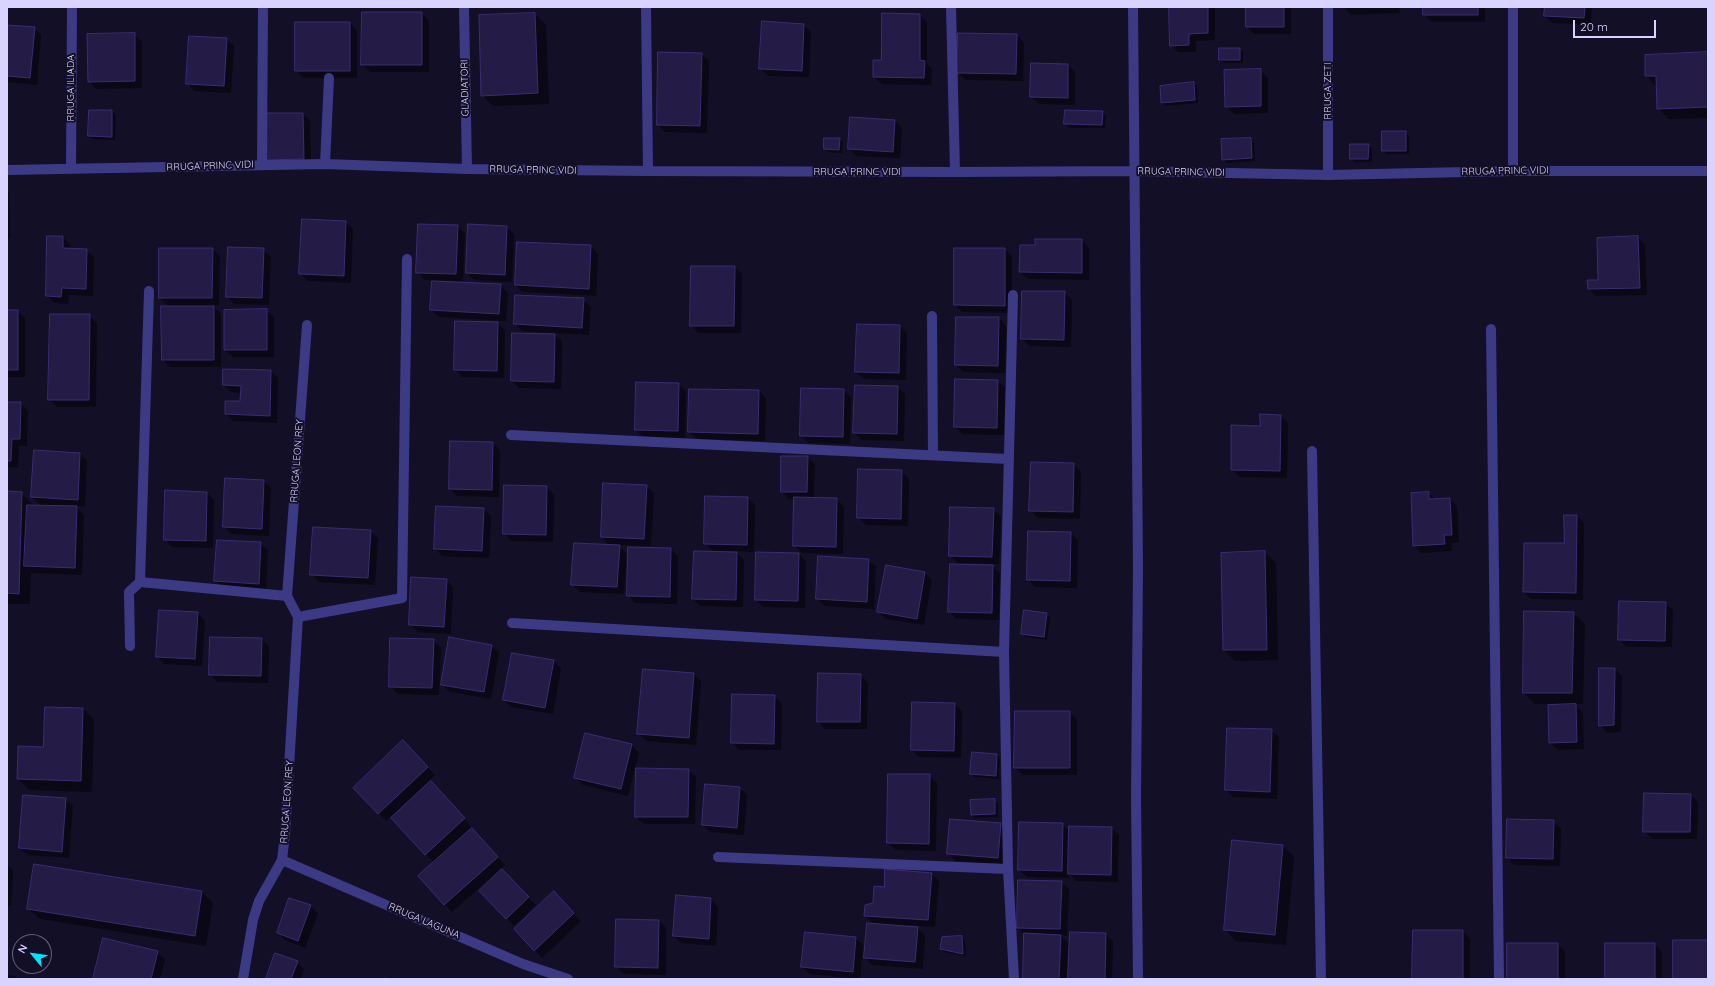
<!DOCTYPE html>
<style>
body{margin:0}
#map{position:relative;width:1715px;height:986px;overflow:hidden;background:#130f26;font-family:Quicksand,sans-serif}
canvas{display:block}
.frame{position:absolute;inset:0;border:8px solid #d9d4ff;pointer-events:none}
.north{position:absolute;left:12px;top:934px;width:40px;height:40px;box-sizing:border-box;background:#130f26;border:1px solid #625e7d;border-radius:50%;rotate:299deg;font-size:11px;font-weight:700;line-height:16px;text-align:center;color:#d9d4ff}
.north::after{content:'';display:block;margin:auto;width:14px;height:18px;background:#00e5ff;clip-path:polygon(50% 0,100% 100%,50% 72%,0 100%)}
.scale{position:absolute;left:1573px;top:20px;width:83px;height:18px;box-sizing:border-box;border:2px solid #d9d4ff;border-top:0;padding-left:5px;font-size:12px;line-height:14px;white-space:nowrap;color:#d9d4ff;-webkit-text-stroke:3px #130f26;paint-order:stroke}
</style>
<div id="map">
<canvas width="1715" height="986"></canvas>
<div class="frame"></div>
<div class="north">N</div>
<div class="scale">20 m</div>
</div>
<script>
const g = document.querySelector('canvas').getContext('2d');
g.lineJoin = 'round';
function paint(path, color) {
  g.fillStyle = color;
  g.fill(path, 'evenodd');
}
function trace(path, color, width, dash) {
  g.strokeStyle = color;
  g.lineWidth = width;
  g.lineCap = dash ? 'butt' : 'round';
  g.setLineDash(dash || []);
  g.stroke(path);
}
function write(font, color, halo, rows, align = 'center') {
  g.font = font + ' Quicksand,sans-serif';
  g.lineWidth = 4;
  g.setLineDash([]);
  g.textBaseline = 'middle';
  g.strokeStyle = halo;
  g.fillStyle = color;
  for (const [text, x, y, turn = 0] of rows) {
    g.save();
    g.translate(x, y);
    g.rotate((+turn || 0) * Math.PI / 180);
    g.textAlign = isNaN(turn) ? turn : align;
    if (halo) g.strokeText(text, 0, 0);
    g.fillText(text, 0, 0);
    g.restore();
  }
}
paint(new Path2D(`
 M1170,7H1215V40L1196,41V52H1178L1171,45Z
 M1247,7H1291V34H1254L1247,27Z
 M1344,7H1399L1400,13L1351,15Z
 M1424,7H1485V22H1432L1424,15Z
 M1546,7H1592L1591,25L1553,23L1545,16Z
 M422,13L429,21V72H370L362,64Z
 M535,14L546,25L549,104L493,106L482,95Z
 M883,14L920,15L927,22V64L932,69L931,85L882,84L874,77L882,61Z
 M350,23L357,31V78H303L296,71Z
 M804,25L811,32L809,77L768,76L760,68Z
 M7,26L34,28L41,35L37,85L7,82Z
 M134,34L142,42V88L96,89L89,81Z
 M959,34L1017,35L1024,43L1023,81L966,80L958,73Z
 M226,39L234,46L231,93L194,91L187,83Z
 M1240,49L1243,52V63H1224L1220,60Z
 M1708,53V118L1669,119L1658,108L1657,87L1646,76V56Z
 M701,54L709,61L707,133L665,132L658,125Z
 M1068,65L1075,72V105L1039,104L1031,97Z
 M1260,70L1268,78V113L1234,114L1226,106Z
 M1193,83L1197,86L1198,103L1166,106L1162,103L1161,87Z
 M90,111H112L116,115L115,140L93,139L89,136Z
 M1102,112L1106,116L1105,128H1069L1065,124Z
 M303,114L310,121L311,166L275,167L268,159Z
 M895,120L902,128L900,158L856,156L849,149Z
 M1405,132L1409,136V154H1387L1383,151Z
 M839,139L843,142L842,153L828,152L825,149Z
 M1250,139L1254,143L1255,161L1226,163L1223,159Z
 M1369,145L1372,149V162H1354L1351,158Z
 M7,191L9,193L10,239H7Z
 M345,222L353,229L351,283L308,281L300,274Z
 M468,225L506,227L514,234L512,282L474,280L467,273Z
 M457,226L465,233L463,281L425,280L417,272Z
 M63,237L70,245V249L86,250L94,257L93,296L69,295L68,304L54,303L47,296Z
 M1638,237L1645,245L1647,295L1596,296L1589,289L1588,281H1599Z
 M1036,240H1082L1089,248V280L1028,279L1020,272L1036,246Z
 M591,246L598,254L596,296L523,292L516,285Z
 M213,249L220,257L219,305H212L221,314V367H170L163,360L169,307L160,298Z
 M263,249L271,257L269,305L234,304L227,297Z
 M955,249H1005L1012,256V313L962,312L955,305Z
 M735,267L742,274L741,333H698L691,325Z
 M500,285L508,293L506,321L439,317L431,310Z
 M1065,292L1072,300L1071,347L1029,346L1022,339Z
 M583,299L591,307L589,335L522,331L515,324Z
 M266,310L274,317V357H233L225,350Z
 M7,311H18L25,318V377H7Z
 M89,316L97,323L96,407H57L49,399Z
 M999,318L1006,326L1005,373L963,372L956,364Z
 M498,323L505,331L504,378L462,377L455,369Z
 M900,326L907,333L906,380L864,379L856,372Z
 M513,334L555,335L562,342L561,389L519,388L512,381Z
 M271,371L278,378L277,423L233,421L226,414L241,402V393L231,392L224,385Z
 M998,381L1005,388L1004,435L962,434L955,427Z
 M679,384L686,391L685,438L643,437L636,430Z
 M898,387L905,394L904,441L862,440L854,433Z
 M843,390L851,397L850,444L808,443L801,435Z
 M759,391L766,398L765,441L697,439L689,432Z
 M7,403H21L28,411L27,446H19L18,468L7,467Z
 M1280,416L1288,423L1287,478L1240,477L1232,470V426L1261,427Z
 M493,443L500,450L499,497L457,496L450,489Z
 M80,454L87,461L85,507L76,506L84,515L82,575L32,573L31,571L30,604H7V492L21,493L32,504V506H41L32,497Z
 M807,457L815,464L814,499H837L844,507L843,554L802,553L794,545L795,499H789L782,492Z
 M1074,464L1081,472L1080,519L1038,518L1030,510Z
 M901,471L909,479L908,526L866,525L858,517Z
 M264,481L271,488L269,536L231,534L224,527Z
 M604,484L646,486L654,493L651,546L618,545L627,554L624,594L580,592L573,585L610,546L602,537Z
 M547,487L554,495L553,542L511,541L504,533Z
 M207,493L214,500L213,548L172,547L165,539Z
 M1429,493L1435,499H1450L1457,506L1459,542L1451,543L1452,551L1421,553L1414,545Z
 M706,497L748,498L755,505L754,552L735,551L744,560L743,607L701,606L693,599L714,552L705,543Z
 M484,509L491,516L489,558L442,556L435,548Z
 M993,509L1001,517L999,564L957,563L950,555Z
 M1577,516L1584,523L1583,600L1531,599L1524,592L1525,544H1565Z
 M370,531L378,538L375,585L319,582L311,574Z
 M1071,533L1078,541L1077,588L1035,587L1028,579Z
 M261,543L268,551L266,591L223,588L215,581Z
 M671,549L678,557L677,604L635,603L628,595Z
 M1265,552L1276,563L1278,660L1235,661L1224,650Z
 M799,554L806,561L805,608L764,607L756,600Z
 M869,560L876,567L874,609L825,606L818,599Z
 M993,566L1000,573L999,620L957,619L949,612Z
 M925,573L932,580L924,625L886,619L878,612Z
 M446,580L453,587L451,634L418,632L410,625Z
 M1665,603L1673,610L1672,647H1626L1619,639Z
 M1025,611L1047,614L1050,618L1047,640L1025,637L1022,633Z
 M198,613L205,621L202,666L164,664L157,656Z
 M1573,613L1585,624L1583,704H1574L1583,713L1584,749L1558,750L1550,743L1558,704H1535L1524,693Z
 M262,639L269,646L268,683L217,682L210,674Z
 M433,640L441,648L439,695L398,694L390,686Z
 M492,646L499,653L491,699L450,692L443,685Z
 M554,661L561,669L553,714L511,707L504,700Z
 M1615,669L1622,676L1621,732L1607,733L1600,725Z
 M694,674L701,681L696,745L646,741L639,734Z
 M861,675L868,683L867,729H825L818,721Z
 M774,696L782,704L781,750H739L732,742Z
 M955,704L962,711L961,758L919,757L912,750Z
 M46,708L83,709L94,720L92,792L29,790L18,779V747L44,748Z
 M1016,712H1070L1077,720V775H1023L1015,768Z
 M1271,730L1279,737L1277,799L1233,797L1226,790Z
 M586,734L632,745L639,753L628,796L583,785L575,777Z
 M403,742L435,775L386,821L354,788Z
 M972,753L997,755L1000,759L999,779L974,777L971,773Z
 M688,770L696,777L695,824H644L636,817Z
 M929,775L937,783L936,851L895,850L888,843Z
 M740,788L747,795L744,835L710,832L703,825Z
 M438,789L505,865L452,912L420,876L434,863L392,818Z
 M1645,794L1691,795L1698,802L1697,839H1652L1644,831Z
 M65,799L73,806L69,858L27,855L20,848Z
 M994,800L998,804V817L975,818L972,815Z
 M1553,821L1561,828L1560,866L1514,865L1507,857Z
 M1000,824L1008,832L1005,865L955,861L948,853Z
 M1062,824L1070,832L1112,828L1119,835L1118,882L1076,881L1069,873V878L1027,877L1019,870Z
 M1233,841L1283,846L1294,857L1286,945L1236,941L1225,929Z
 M7,864L13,870L11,906H7Z
 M502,871L536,905L514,926L481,891Z
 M931,873L939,881L935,927L908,925L907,927L918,928L925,936L923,969L872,965L865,957L874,924L865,916L885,888Z
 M1061,882L1069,889L1067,936L1061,935L1068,943L1067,979H1024L1025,935L1018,927Z
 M202,892L213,903L206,946L40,919L28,908Z
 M677,897L711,899L718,907L716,946L681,943L674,936Z
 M290,899L311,906L318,914L305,948L285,940L278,933Z
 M561,900L581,921L542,958L515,929Z
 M617,920H659L666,928V975L624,974L616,967Z
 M1463,931L1470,939V979H1413Z
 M1106,934L1113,942L1112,979H1069Z
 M961,937L965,940L966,956L944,952L941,949Z
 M856,938L863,945L860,979L810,974L802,967Z
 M1558,944L1565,952V979H1508Z
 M1606,944H1655L1662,952V979H1606Z
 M157,952L165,960L160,979H94Z
 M297,962L304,969L301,979H267Z
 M7,975L15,976L18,979H7Z
 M389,977L402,979H389Z`), '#0007');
const building = new Path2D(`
 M1169,7H1208V33L1189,34V45L1170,46Z
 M1246,7H1284V27H1246Z
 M1423,7H1478V15H1423Z
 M1545,7H1585L1584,18L1544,16Z
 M362,12H422V65H361Z
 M535,13L538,93L481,96L479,15Z
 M882,13L920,14V60L925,61L924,78L873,77V60H881Z
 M762,21L804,24L802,71L759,69Z
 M295,22H350V71H295Z
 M7,25L35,27L30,78L7,76Z
 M135,33V81L88,82L87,34Z
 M958,33L1017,34L1016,74L957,73Z
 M189,36L227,38L224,86L186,84Z
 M1219,48H1240V60H1219Z
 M658,52L702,53L700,126L657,125Z
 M1708,52V107L1657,109L1656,76H1645V55Z
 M1031,63L1068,64V98L1030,97Z
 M1261,69V106L1225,107L1224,70Z
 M1194,82L1195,100L1161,103L1160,86Z
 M89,110H112V137L88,136Z
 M1065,110L1103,111L1102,125L1064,124Z
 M267,113H303L304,159L267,160Z
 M850,117L895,120L893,152L848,149Z
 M1382,131H1406V151H1382Z
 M824,138H840L839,150L824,149Z
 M1251,138L1252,158L1222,160L1221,139Z
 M1350,144H1369L1368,159H1350Z
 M302,219L346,221L344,276L299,274Z
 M418,224L458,225L456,274L416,273Z
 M468,224L507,226L505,275L466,273Z
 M47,236H63V248L87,249L86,289L62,288L61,297L46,296Z
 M1638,236L1640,288L1588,289L1587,280H1598L1597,238Z
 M1035,239H1082V273L1019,272L1020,245H1035Z
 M517,242L591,245L589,289L515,285Z
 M228,247L264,248L262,298L226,297Z
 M159,248H213L212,298H159Z
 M954,248H1005V306L954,305Z
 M691,266H735L734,326H690Z
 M432,281L501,284L499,314L430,310Z
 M1022,291H1065L1064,340L1021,339Z
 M515,295L584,298L582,328L514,324Z
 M161,306H214V360H162Z
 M267,309V350H224V310Z
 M7,310H18V370H7Z
 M50,314H90L89,400H48Z
 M956,317H999L998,366L955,365Z
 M455,321L498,322L497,371L454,370Z
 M857,324L900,325L899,373L855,372Z
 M512,333L555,334L554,382L511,381Z
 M223,369L271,370L270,416L225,414V401H240L241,386L223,385Z
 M955,379L998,380L997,428L954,427Z
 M636,382L679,383L678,431L635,430Z
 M855,385L898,386L897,434L853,433Z
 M801,388L844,389L843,437L800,436Z
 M689,389L759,390L758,434L688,432Z
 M7,402H21L20,439H12L11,461H7Z
 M1260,414L1281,415L1280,471L1231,470V425L1260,426Z
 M450,441L493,442L492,490L449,489Z
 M34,450L80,453L78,500L31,497Z
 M781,456H808L807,492H781Z
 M1031,462L1074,463L1073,512L1029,511Z
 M858,469L902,470L901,519L857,518Z
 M225,478L264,480L262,529L223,527Z
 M603,483L647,485L644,539L601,537Z
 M504,485L547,486L546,535L503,534Z
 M165,490L207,492L206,541L164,540Z
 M7,491L22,492L19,594L7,593Z
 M1429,492V499L1450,498L1452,535H1444L1445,544L1413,546L1411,493Z
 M705,496L748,497L747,545L704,544Z
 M794,497L837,498L836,547L793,546Z
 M27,505L77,506L75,568L24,566Z
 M436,506L484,508L482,551L434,549Z
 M950,507L994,508L992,557L949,556Z
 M1564,515H1577L1576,593L1523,592L1524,543H1564Z
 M313,527L371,530L368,578L310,575Z
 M1028,531L1071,532L1070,581L1027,580Z
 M217,540L261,542L259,584L214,581Z
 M574,543L620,545L617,587L571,585Z
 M628,547L671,548L670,597L627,596Z
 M694,551L737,552L736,600L692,599Z
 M1265,551L1267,650H1223L1221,553Z
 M756,552L799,553L798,601L755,600Z
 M818,556L869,559L867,602L816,599Z
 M950,564L993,565L992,613L948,612Z
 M886,565L925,572L917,619L877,612Z
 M411,577L447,579L444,627L409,625Z
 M1619,601L1666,602L1665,641L1618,640Z
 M159,610L198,612L195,659L156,657Z
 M1024,610L1047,613L1044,637L1021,634Z
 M1524,611L1574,612L1572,693H1523Z
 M210,637L262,638L261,676L209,675Z
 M449,637L492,645L484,692L441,685Z
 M390,638L434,639L432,688L389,687Z
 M512,653L554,660L545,708L503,700Z
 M1599,668H1615L1614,725L1599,726Z
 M643,669L694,673L689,738L637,734Z
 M818,673L861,674L860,722H817Z
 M732,694L775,695L774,744L731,743Z
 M912,702L955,703L954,751L911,750Z
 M1576,704L1577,742L1549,743L1548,705Z
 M45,707L83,708L81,781L17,779L18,746L43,747Z
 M1015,711H1070V768H1014Z
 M1227,728L1272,729L1270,792L1225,790Z
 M585,733L632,744L621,789L574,778Z
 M403,740L428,767L378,814L353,788Z
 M972,752L997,754L996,776L970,774Z
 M636,768L689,769L688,817H635Z
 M888,774H930L929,844L887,843Z
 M431,781L465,818L425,855L391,818Z
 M705,784L740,787L737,828L702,825Z
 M1644,793L1691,794L1690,832H1643Z
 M23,795L66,798L62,852L19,848Z
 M995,799V814L971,815L970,800Z
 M950,819L1001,823L998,858L947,854Z
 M1507,819L1554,820L1553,859L1506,858Z
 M1019,822L1063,823L1062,871L1018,870Z
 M1069,826L1112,827L1111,875L1068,874Z
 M472,828L498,857L444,905L418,876Z
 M1232,840L1283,845L1275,935L1224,930Z
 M34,864L202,891L195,936L27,909Z
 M502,869L529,897L506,919L479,891Z
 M885,869L932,873L928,920L864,916L865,905L873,903L874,886L884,887Z
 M1018,880L1062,881L1060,929L1017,928Z
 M554,891L574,913L534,951L514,929Z
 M676,895L711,898L709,939L673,936Z
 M289,898L311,905L298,941L277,933Z
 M616,919L659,920L658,968L615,967Z
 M867,923L918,927L915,962L864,958Z
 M1413,930H1463V979H1412Z
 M805,932L856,937L853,972L801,967Z
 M1070,932L1106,933L1105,979H1068Z
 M1024,933L1061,935L1059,979H1023Z
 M962,936L963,954L940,949L942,937Z
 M103,938L158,951L151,979H93Z
 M1673,940H1708V979H1673Z
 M1507,943H1558V979H1507Z
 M1605,943H1655V979H1605Z
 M275,953L298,961L291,979H266Z`);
paint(building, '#241b47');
trace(building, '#3b2d73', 1);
trace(new Path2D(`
 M325,164L329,78`), '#3d3a85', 10);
trace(new Path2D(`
 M464,7L467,169
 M646,7L648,171
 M951,7L955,172
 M1133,7L1138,568L1136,797L1138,979
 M1328,7V175
 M1513,7V171
 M262,164L263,7
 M71,169L72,7
 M7,170L325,164L467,169L648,171L955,172L1134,171L1328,175L1513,171H1708
 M1013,295L1004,652L1008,869L1014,979
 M932,316L933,455
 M1491,329L1499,979
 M511,435L1008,459
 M1312,451L1321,979
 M140,582L287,596L298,617L402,598L407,259
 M287,596L307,325
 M512,623L1004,652
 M130,646L129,592L140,582L149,291
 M718,857L1008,869
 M282,860L523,964L568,979
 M243,979L253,920L259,901L282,860L285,834L298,617`), '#3d3a85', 10);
write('10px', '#d9d4ff', '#130f26', [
 ["RRUGA ILIADA",71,88,-90],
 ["GLADIATORI",465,88,-91],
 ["RRUGA ZETI",1328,91,-90],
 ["RRUGA PRINC VIDI",210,166,-2],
 ["RRUGA PRINC VIDI",533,170,1],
 ["RRUGA PRINC VIDI",1505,171,-1],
 ["RRUGA PRINC VIDI",857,172],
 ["RRUGA PRINC VIDI",1181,172,1],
 ["RRUGA LEON REY",297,461,-86],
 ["RRUGA LEON REY",287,802,-86],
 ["RRUGA LAGUNA",424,921,23]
]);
</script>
